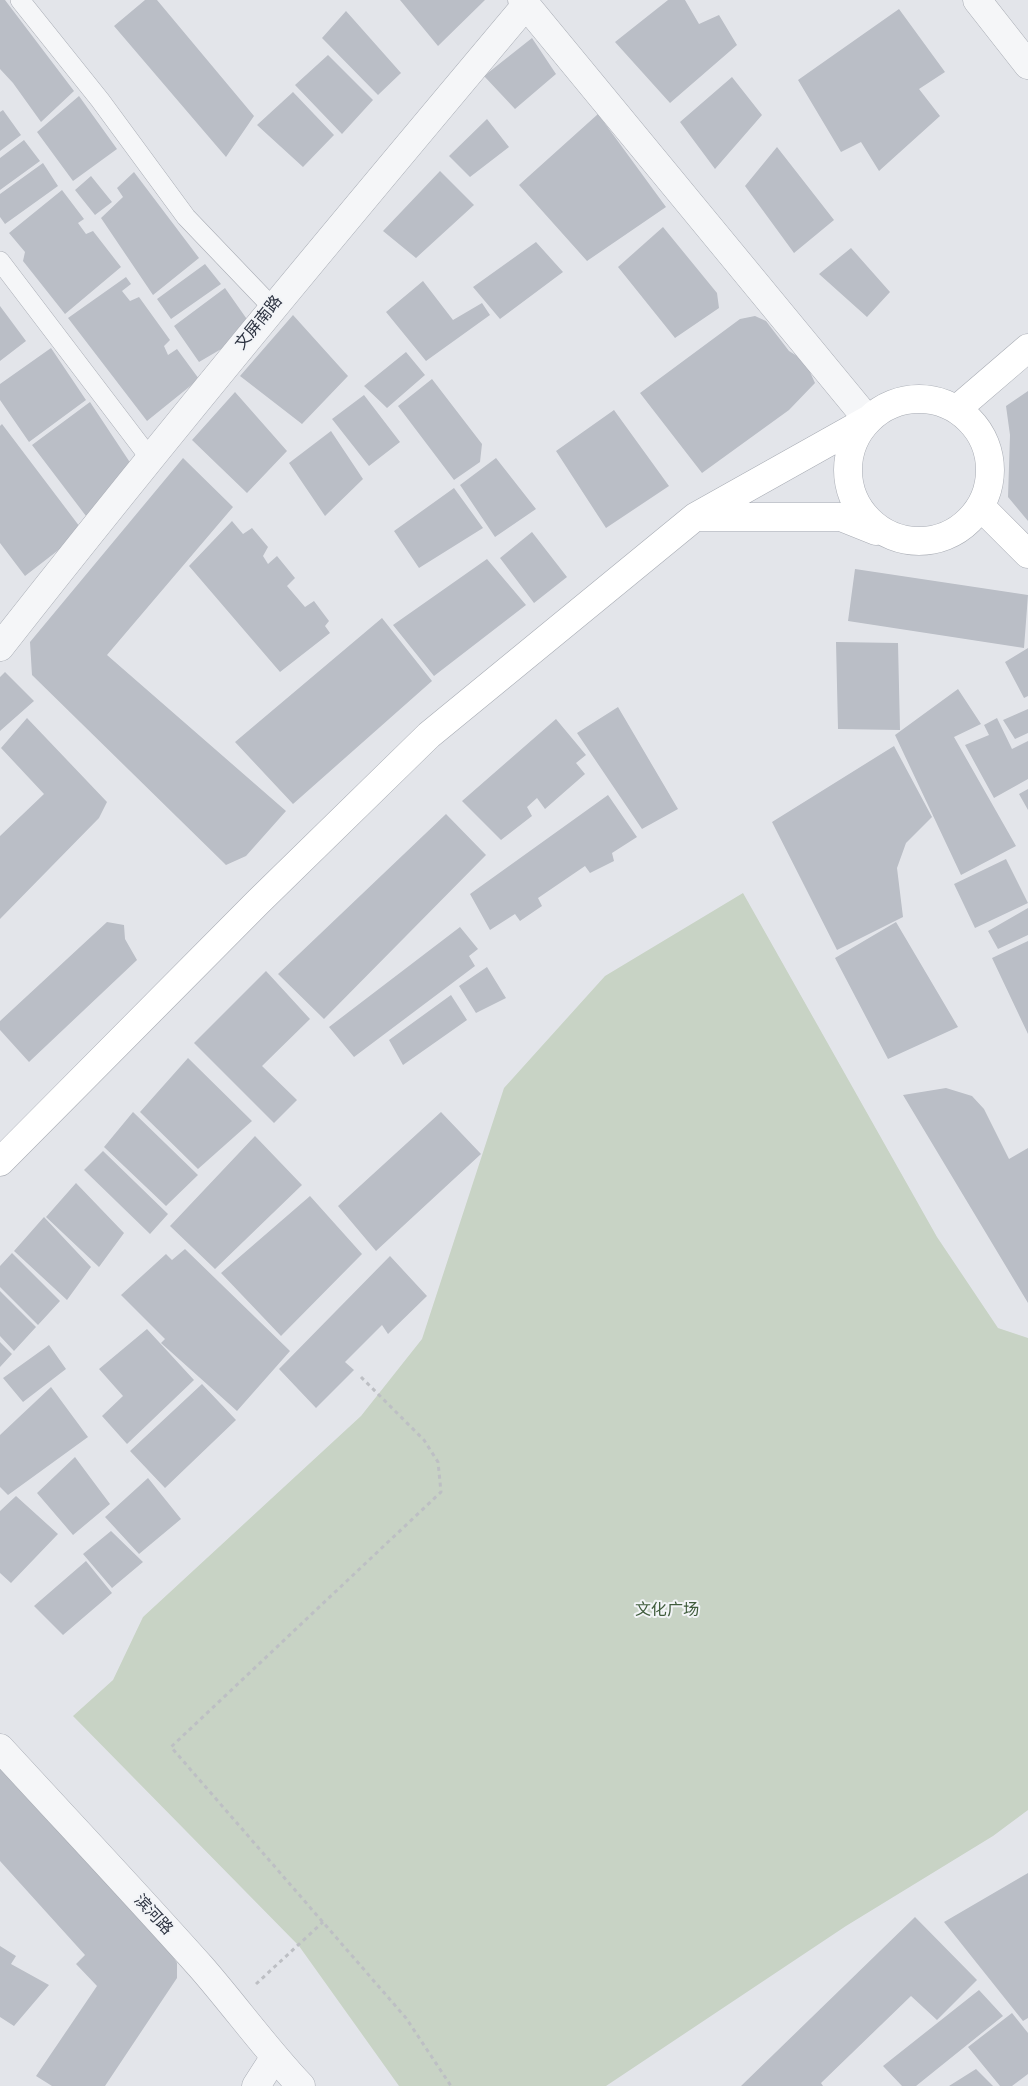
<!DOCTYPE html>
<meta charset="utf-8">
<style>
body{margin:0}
canvas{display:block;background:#e3e5ea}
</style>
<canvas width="1028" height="2086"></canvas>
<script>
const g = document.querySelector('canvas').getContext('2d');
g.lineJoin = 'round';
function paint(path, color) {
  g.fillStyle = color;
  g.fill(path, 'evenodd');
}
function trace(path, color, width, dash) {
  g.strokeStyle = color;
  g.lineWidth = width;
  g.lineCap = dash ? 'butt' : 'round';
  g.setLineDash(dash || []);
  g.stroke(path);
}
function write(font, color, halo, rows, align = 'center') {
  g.font = font + ' "Space Grotesk","Noto Sans SC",sans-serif';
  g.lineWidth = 4;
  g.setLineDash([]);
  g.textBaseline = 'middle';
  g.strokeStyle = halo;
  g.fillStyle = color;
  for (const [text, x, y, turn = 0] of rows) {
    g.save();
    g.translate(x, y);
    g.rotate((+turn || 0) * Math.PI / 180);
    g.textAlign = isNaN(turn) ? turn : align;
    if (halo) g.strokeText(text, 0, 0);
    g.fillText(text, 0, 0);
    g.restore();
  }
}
paint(new Path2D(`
 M743,893L937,1237L998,1328L1028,1338V1810L993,1836L846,1926L606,2086H399L299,1946L73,1716L113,1680L143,1617L361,1416L422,1339L504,1088L605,976Z`), '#c8d3c5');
paint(new Path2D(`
 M0,0H5L74,91L41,122L13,83L0,69Z
 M145,0H157L254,116L226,157L114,26Z
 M400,0H485L438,46Z
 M668,0H685L699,24L719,15L737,45L670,103L615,42Z
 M899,9L945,72L919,89L940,116L879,171L861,142L841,152L798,80Z
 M346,11L401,73L378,95L322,38Z
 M532,38L556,74L515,109L484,76Z
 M328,55L373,100L342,134L295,85Z
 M732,77L762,115L715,169L680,122Z
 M293,92L334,135L303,167L257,125Z
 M79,96L117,149L73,181L37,132Z
 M3,110L21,135L0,151V112Z
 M598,114L666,207L587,261L519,185Z
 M487,119L509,147L470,177L449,156Z
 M24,140L40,161L0,190V158Z
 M777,147L834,220L794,253L745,186Z
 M43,163L58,186L5,224L0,217V194Z
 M440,171L474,205L416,258L383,231Z
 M134,172L199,258L153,295L101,218L123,197L117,188Z
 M91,176L112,202L95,215L75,190Z
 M62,190L84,219L78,223L86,234L93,231L121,267L65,314L23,261L25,252L9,233Z
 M663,227L717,293L719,308L675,338L618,267Z
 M536,242L563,272L500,319L473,287Z
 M851,248L890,292L867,317L819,274Z
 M205,264L221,284L171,319L157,299Z
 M126,277L131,284L122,291L130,301L139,297L170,340L164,346L168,355L177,349L199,379L147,421L68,318Z
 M423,281L453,320L482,303L490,315L426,361L386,312Z
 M225,288L251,325L240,338L199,362L174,326Z
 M0,306L26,341L0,361Z
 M293,315L348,376L302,424L240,376Z
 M755,316L766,321L789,351L805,361L815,383L789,410L702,473L640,393L740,319Z
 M51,348L86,400L29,442L0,400V384Z
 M406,352L425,375L387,408L364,386Z
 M432,379L482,444L480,462L454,480L398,406Z
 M1028,391V521L1008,497L1010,435L1006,406Z
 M235,392L287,451L247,493L192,440Z
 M364,395L400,442L369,466L332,419Z
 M90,402L131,464L86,516L32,445Z
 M614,410L669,486L606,528L556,451Z
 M2,424L83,531L25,576L0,543V426Z
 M331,431L363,479L325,516L289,463Z
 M183,458L233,507L107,655L286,811L246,856L226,865L32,675L30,642Z
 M496,458L536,509L495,537L460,485Z
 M454,488L483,528L419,568L394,531Z
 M232,521L243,534L252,528L268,547L263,556L268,564L277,556L295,578L287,586L305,607L314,601L329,621L325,626L330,633L280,672L189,566Z
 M532,532L567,577L534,603L500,558Z
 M487,559L526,605L434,676L393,625Z
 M855,569L1028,595L1024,648L848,621Z
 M382,618L432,681L293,804L235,742Z
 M836,642L898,643L900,730L838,729Z
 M1028,648V696L1024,698L1005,662Z
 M5,672L34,701L0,731V677Z
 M958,689L981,724L954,737L1016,846L961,875L895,735Z
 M618,707L678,809L642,829L577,733Z
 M1028,709V733L1015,739L1003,720Z
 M27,718L107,802L99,818L0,919V836L44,794L1,748Z
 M997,718L1012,749L1028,741V779L994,798L965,745L989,735L984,725Z
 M556,719L586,755L576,763L585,774L545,809L537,798L527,807L532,816L501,840L462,801Z
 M894,746L932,817L906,843L897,868L903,917L837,950L772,822Z
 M1028,789V810L1019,794Z
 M608,795L637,837L612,853L614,861L590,873L585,866L538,898L542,906L520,921L515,914L490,930L470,894Z
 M446,814L486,855L324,1019L278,974Z
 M1006,859L1028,903L975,928L954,884Z
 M1028,908V935L998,949L988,931Z
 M107,922L124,925L125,939L137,960L29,1062L0,1030V1021Z
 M896,922L958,1027L888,1059L835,958Z
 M460,927L478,949L469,956L475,966L354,1057L329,1027Z
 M1028,941V1034L992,958Z
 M487,967L506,998L476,1013L459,986Z
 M266,971L310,1019L262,1066L297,1100L274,1123L194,1043Z
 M451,995L467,1020L403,1065L389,1040Z
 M188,1058L252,1121L198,1169L140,1112Z
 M946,1088L972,1096L984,1109L1009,1159L1028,1148V1303L903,1095Z
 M133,1112L198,1175L166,1206L104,1147Z
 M441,1112L481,1154L376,1251L338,1206Z
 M255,1136L302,1185L215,1269L170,1226Z
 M103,1151L168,1214L150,1234L84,1170Z
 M76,1183L124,1233L99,1267L46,1217Z
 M310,1196L362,1254L281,1336L221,1273Z
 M44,1217L91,1267L67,1300L14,1251Z
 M185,1249L290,1351L237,1411L161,1343L165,1339L121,1295L166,1254L172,1260Z
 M12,1253L60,1301L38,1325L0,1287V1266Z
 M390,1256L427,1296L388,1334L382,1325L345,1362L354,1370L316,1408L279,1369Z
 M0,1291L36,1327L14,1351L0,1336Z
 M147,1329L194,1380L127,1444L102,1416L123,1396L99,1369Z
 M0,1342L12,1354L0,1367Z
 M49,1345L66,1369L23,1402L3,1378Z
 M202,1384L236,1420L165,1488L130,1451Z
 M51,1387L88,1437L8,1495L0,1487V1435Z
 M75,1457L110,1504L73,1535L37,1493Z
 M148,1478L181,1519L139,1554L105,1517Z
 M16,1496L58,1534L11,1583L0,1573V1511Z
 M111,1531L143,1562L112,1588L83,1554Z
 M86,1561L112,1593L63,1635L34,1606Z
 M0,1766L164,1942L177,1963V1978L105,2086H52L36,2076L97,1986L76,1964L85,1955L0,1861Z
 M1028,1873V2018L1023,2021L944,1922Z
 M915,1917L977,1980L937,2020L911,1996L821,2083L823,2086H741Z
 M0,1946L16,1956L11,1964L49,1985L14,2026L0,2017Z
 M979,1990L1003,2016L916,2086H902L883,2066Z
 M1012,2013L1028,2033V2074L1012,2086H1000L968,2047Z
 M976,2069L993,2086H949Z`), '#babec6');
const service = new Path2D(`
 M20,0L100,100L186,217L272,307
 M0,261L149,457`);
const pedestrian = new Path2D(`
 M256,2086L274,2058`);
const minor = new Path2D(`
 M522,0L868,420
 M0,647C171,429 348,217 526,5
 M0,1748C67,1821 135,1893 201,1967C235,2006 265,2048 301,2086`);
const tertiary = new Path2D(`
 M977,0L1028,65`);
const secondary = new Path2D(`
 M848 470a71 71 0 1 1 142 0a71 71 0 1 1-142 0Z
 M957,409L1028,348
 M981,507L1028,554
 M696,517H841L876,531
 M0,1162L258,902L429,735L695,517L868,420`);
trace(service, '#a8acb4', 20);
trace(pedestrian, '#a8acb4', 29);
trace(minor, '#a8acb4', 29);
trace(tertiary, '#a8acb4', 29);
trace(secondary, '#a8acb4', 29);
trace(new Path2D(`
 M361,1377L424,1440L438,1462L441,1492L171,1747L406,2018L451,2086
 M256,1984L323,1922`), '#bdbfc4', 3, [4, 4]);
trace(service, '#f5f6f8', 19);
trace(pedestrian, '#f5f6f8', 28);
trace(minor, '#f5f6f8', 28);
trace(tertiary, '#f5f6f8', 28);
trace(secondary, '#fff', 28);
write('16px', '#2c3240', '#f2f4f7', [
 ["文屏南路",259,323,-51],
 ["滨河路",153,1915,47]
]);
write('16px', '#3f5b3b', '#f2f4f7', [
 ["文化广场",667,1611]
]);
</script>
